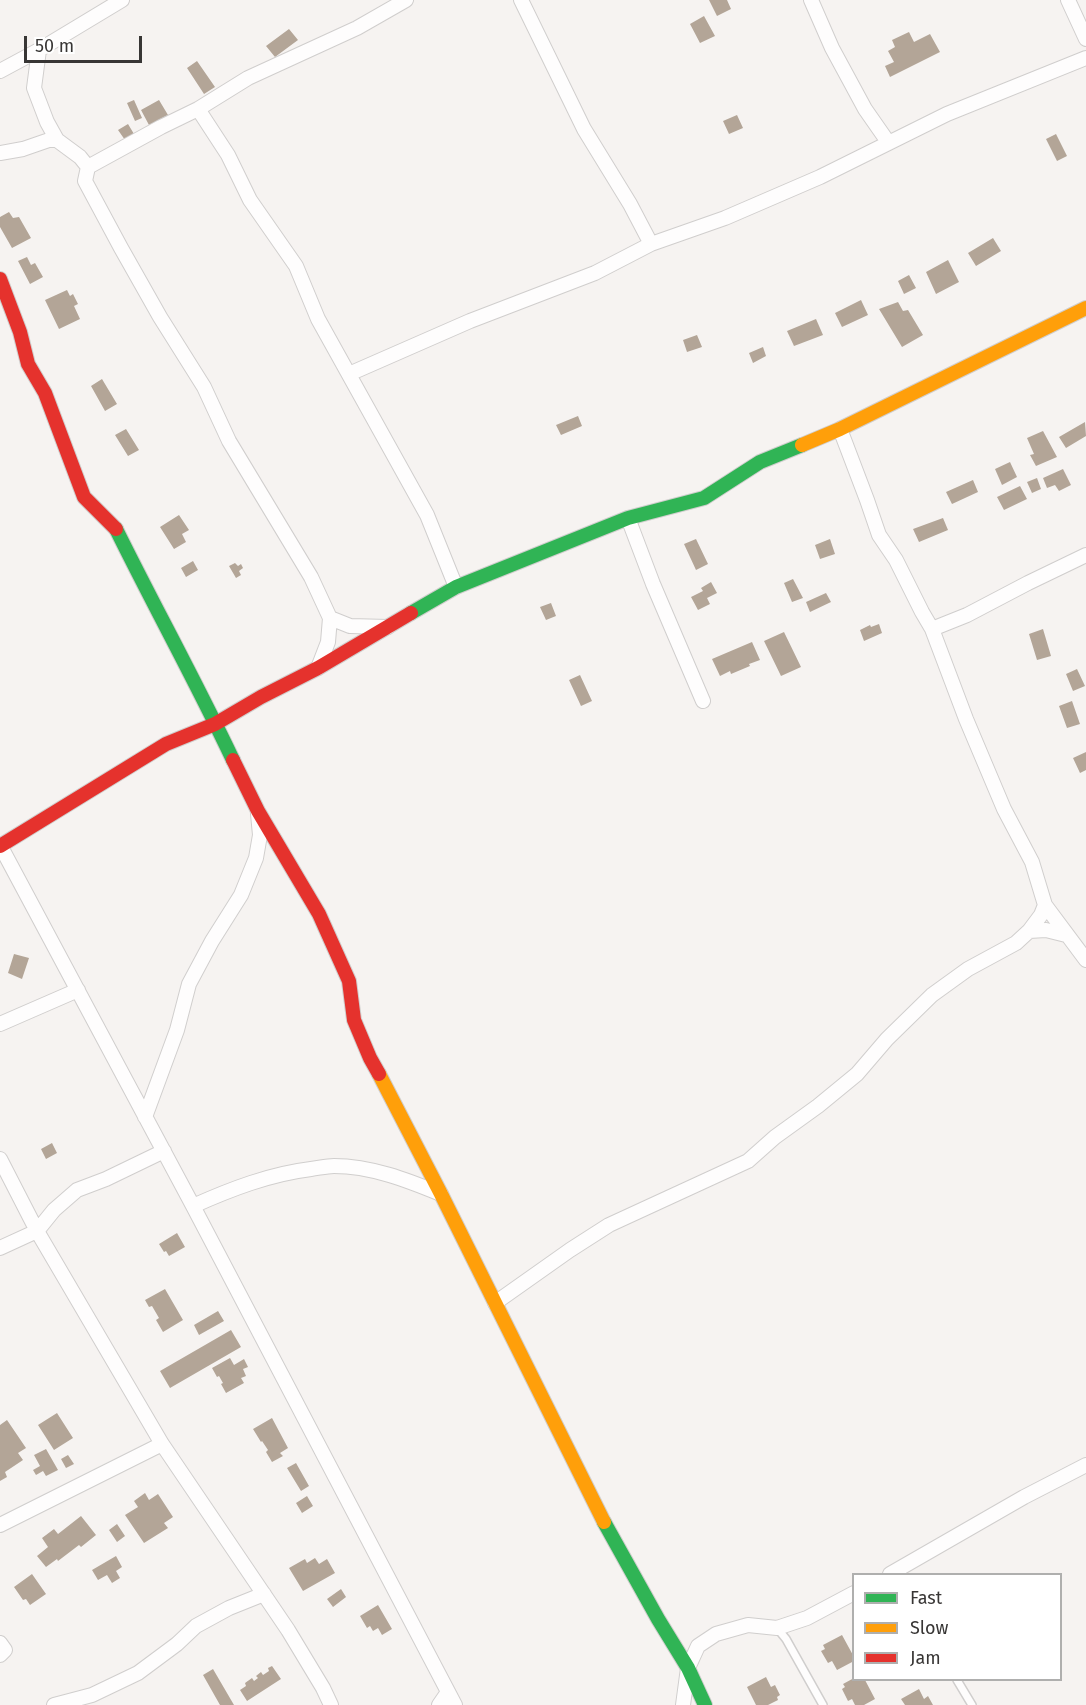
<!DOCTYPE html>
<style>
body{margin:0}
#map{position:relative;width:1086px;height:1705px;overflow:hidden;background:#f6f3f1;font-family:"Fira Sans",sans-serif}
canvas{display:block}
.legend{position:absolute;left:852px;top:1573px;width:210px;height:108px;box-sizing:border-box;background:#fff;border:2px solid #afafae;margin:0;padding:8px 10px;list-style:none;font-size:18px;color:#383635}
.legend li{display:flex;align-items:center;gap:12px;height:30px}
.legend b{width:30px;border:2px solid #afafae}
.scale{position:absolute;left:24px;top:36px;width:118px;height:27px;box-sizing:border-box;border:3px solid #383635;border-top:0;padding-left:8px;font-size:18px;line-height:21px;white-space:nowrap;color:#383635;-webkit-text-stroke:4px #fff;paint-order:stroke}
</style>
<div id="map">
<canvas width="1086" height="1705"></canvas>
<ul class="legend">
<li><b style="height:8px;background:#30b455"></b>Fast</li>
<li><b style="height:8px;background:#ff9f0a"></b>Slow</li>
<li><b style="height:8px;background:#e5322d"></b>Jam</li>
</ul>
<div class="scale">50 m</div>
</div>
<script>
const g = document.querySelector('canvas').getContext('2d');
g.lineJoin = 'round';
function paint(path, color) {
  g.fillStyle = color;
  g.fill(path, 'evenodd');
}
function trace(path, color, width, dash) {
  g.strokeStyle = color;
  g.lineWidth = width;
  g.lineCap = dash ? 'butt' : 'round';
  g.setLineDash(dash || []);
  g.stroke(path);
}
paint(new Path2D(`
 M709,0H727L731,9L717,16Z
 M704,16L715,36L700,43L690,24Z
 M289,29L298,40L275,57L266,46Z
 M909,32L914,42L930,34L940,52L890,77L885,66L894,62L888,51L895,47L892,40Z
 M197,61L215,87L204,94L187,68Z
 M134,100L142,118L135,121L127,103Z
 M159,100L168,115L149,125L141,110Z
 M737,115L743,128L729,134L723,121Z
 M128,124L134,134L125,140L118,130Z
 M1056,134L1067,156L1057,161L1046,139Z
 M9,212L13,218L19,217L31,238L12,248L0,227V217Z
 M993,238L1001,251L976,266L968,253Z
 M27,257L31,265L35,263L43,277L30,284L18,261Z
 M948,260L959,282L936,294L926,272Z
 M909,275L916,288L904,294L898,281Z
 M67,290L70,296L73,294L78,304L74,306L80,319L59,329L45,300Z
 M861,300L868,315L842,327L835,313Z
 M898,302L903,311L908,310L923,335L902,347L879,309Z
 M816,319L823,335L794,346L787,331Z
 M697,335L702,347L687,352L683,340Z
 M763,347L766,356L753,363L749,353Z
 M102,379L117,404L105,411L91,386Z
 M578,416L582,426L561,435L556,425Z
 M1085,422L1086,436L1066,448L1059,437Z
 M126,429L139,450L128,456L115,435Z
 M1043,431L1057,457L1036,466L1030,455L1034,454L1027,438Z
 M1010,462L1017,477L1002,485L995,469Z
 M1063,469L1071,485L1059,491L1055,485L1047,488L1043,478Z
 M1037,478L1041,489L1032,493L1027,482Z
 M973,480L978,492L952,504L946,492Z
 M1020,486L1027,499L1004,510L997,497Z
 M179,515L189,530L182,534L186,542L174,549L160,527Z
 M943,518L948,530L919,542L913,529Z
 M696,539L708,564L696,570L684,544Z
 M830,539L835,554L820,559L815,545Z
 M193,561L198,570L186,577L181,568Z
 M235,563L238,566L241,564L243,568L239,571L241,575L236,578L229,566Z
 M793,579L803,598L792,602L784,583Z
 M711,582L717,593L707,598L710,604L698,610L691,597L703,591L701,588Z
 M826,593L831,602L810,612L806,602Z
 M551,603L556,616L546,620L540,607Z
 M879,624L882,633L864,641L860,630L870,625L871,627Z
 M1043,629L1051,656L1037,660L1029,634Z
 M784,632L801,667L781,676L764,641Z
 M752,642L760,660L749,664L750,666L731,674L730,671L720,676L712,659Z
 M1077,669L1085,686L1073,691L1066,674Z
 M580,675L592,701L581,706L569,680Z
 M1072,701L1080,724L1067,728L1059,706Z
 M1086,752V770L1080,773L1073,758Z
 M14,954L29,958L22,979L8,973Z
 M52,1143L57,1153L46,1159L41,1149Z
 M177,1233L185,1247L169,1256L166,1251L164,1252L159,1244Z
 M165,1289L183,1320L163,1332L156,1320L159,1318L152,1306L149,1307L145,1300Z
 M218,1311L224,1321L199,1335L194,1325Z
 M231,1330L241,1347L170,1388L160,1371Z
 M230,1358L234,1365L244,1359L248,1367L243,1369L246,1376L241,1378L244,1383L226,1393L221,1384L223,1383L219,1376L217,1377L212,1368Z
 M57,1413L73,1438L54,1450L38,1425Z
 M272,1418L288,1448L280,1453L283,1456L272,1462L266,1452L268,1450L262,1441L261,1442L253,1429Z
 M7,1420L26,1448L18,1453L23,1460L5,1472L7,1477L0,1481V1425Z
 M46,1449L58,1470L46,1476L43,1471L36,1475L33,1470L40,1466L34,1455Z
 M68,1455L74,1464L66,1468L61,1459Z
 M296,1463L309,1486L301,1491L287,1468Z
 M145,1493L149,1500L158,1494L173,1517L164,1523L168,1528L144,1543L125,1515L138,1507L134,1501Z
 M307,1496L313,1506L302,1513L296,1503Z
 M81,1516L96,1535L81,1547L79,1545L58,1561L57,1559L46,1567L37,1556L48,1547L42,1538L54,1529L58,1534Z
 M117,1524L125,1536L117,1542L109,1530Z
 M116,1556L122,1567L116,1571L120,1578L112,1583L107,1575L98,1580L92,1570Z
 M315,1558L319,1564L327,1559L335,1573L303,1591L289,1568L305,1559L307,1563Z
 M32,1574L46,1594L30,1605L26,1599L23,1600L14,1587Z
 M341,1589L346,1597L333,1607L327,1599Z
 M378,1605L392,1629L382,1635L378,1628L373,1631L370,1626L367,1628L360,1616Z
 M842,1635L854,1657V1661L837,1670L832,1661L828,1663L821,1651L825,1649L823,1645Z
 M272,1666L281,1679L247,1701L240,1690L246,1686L245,1683L252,1678L254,1681L258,1678L256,1676L261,1672L263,1675L269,1671L268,1668Z
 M213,1669L234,1705H220L203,1675Z
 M766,1677L771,1687L775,1685L780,1695L777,1697L778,1700L768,1705H756L747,1687Z
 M854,1678V1680H865L875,1699L864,1705H855L852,1699L848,1701L842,1689L845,1687L843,1684Z
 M919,1689L924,1699L928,1696L933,1705H905L901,1699Z`), '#b3a597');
const lane = new Path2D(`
 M777,1628L786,1639L823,1705
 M957,1680L972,1705`);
const street = new Path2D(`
 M521,0L584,129L630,204L651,244
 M811,0L832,48L865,109L888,142
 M1068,0L1086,39
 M39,50L34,88L47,122L57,140
 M0,71L39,50L122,0
 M198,109L228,155L250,200L296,266L318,319L427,515L456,587
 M0,153L23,149L49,140H57L80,157L88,167
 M349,374L470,321L595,273L651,244L725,218L820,177L947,114L1086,58
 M840,429L867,500L879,535L896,560L922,612L932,629L966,719L1004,809L1032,862L1045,905L1086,960
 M628,518L653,584L703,701
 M330,618L350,626L388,627
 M932,629L967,615L1028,583L1086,555
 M318,668L328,642L330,618L311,577L229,441L204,387L160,317L121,248L85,181L88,167L161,127L198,109L248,78L357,28L406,0
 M0,845L193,1206L455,1705
 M1029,931L1046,930L1066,935
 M0,1024L78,990
 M145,1117L177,1030L189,984L212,941L241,895L256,858L260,835L258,814
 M0,1159L37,1231L162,1444L288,1630L323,1688L331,1705
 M193,1206C231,1189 270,1174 311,1169C319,1168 327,1166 334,1166C371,1166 407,1180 441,1194
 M0,1248L37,1231L54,1210L77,1190L106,1179L164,1151
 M495,1303L570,1250L609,1225L748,1161L775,1137L818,1106L857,1074L887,1039L932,995L968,969L1016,943L1029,931L1041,915L1045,905
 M0,1525L162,1444
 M890,1574L1024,1497L1086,1465
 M0,1643L5,1650L0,1655
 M54,1705L92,1695L138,1673L177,1644L196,1626L229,1608L264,1594
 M439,1705L448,1692
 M683,1705L688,1668L698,1646L716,1634L748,1625L777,1628L807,1618L854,1593`);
const fast = new Path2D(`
 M116,529C154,606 196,682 233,760
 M411,613L456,587L628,518L704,498L760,462L802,445
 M604,1522L658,1619L688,1668L705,1705`);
const slow = new Path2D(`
 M802,445L840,429L1086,308
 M379,1074L441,1194L604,1522`);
const jam = new Path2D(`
 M0,279L20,332L28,364L45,393L84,497L116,529
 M233,760L258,811L319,914L349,981L354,1020L370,1058L379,1074
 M0,846L166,744L215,724L261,697L318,668L411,613`);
trace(lane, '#d0cecd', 10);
trace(street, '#d0cecd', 16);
trace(fast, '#d0cecd', 16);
trace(slow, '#d0cecd', 16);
trace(jam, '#d0cecd', 16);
trace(lane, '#fefdfd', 7);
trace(street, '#fefdfd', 14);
trace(fast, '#30b455', 14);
trace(slow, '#ff9f0a', 14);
trace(jam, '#e5322d', 14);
</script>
